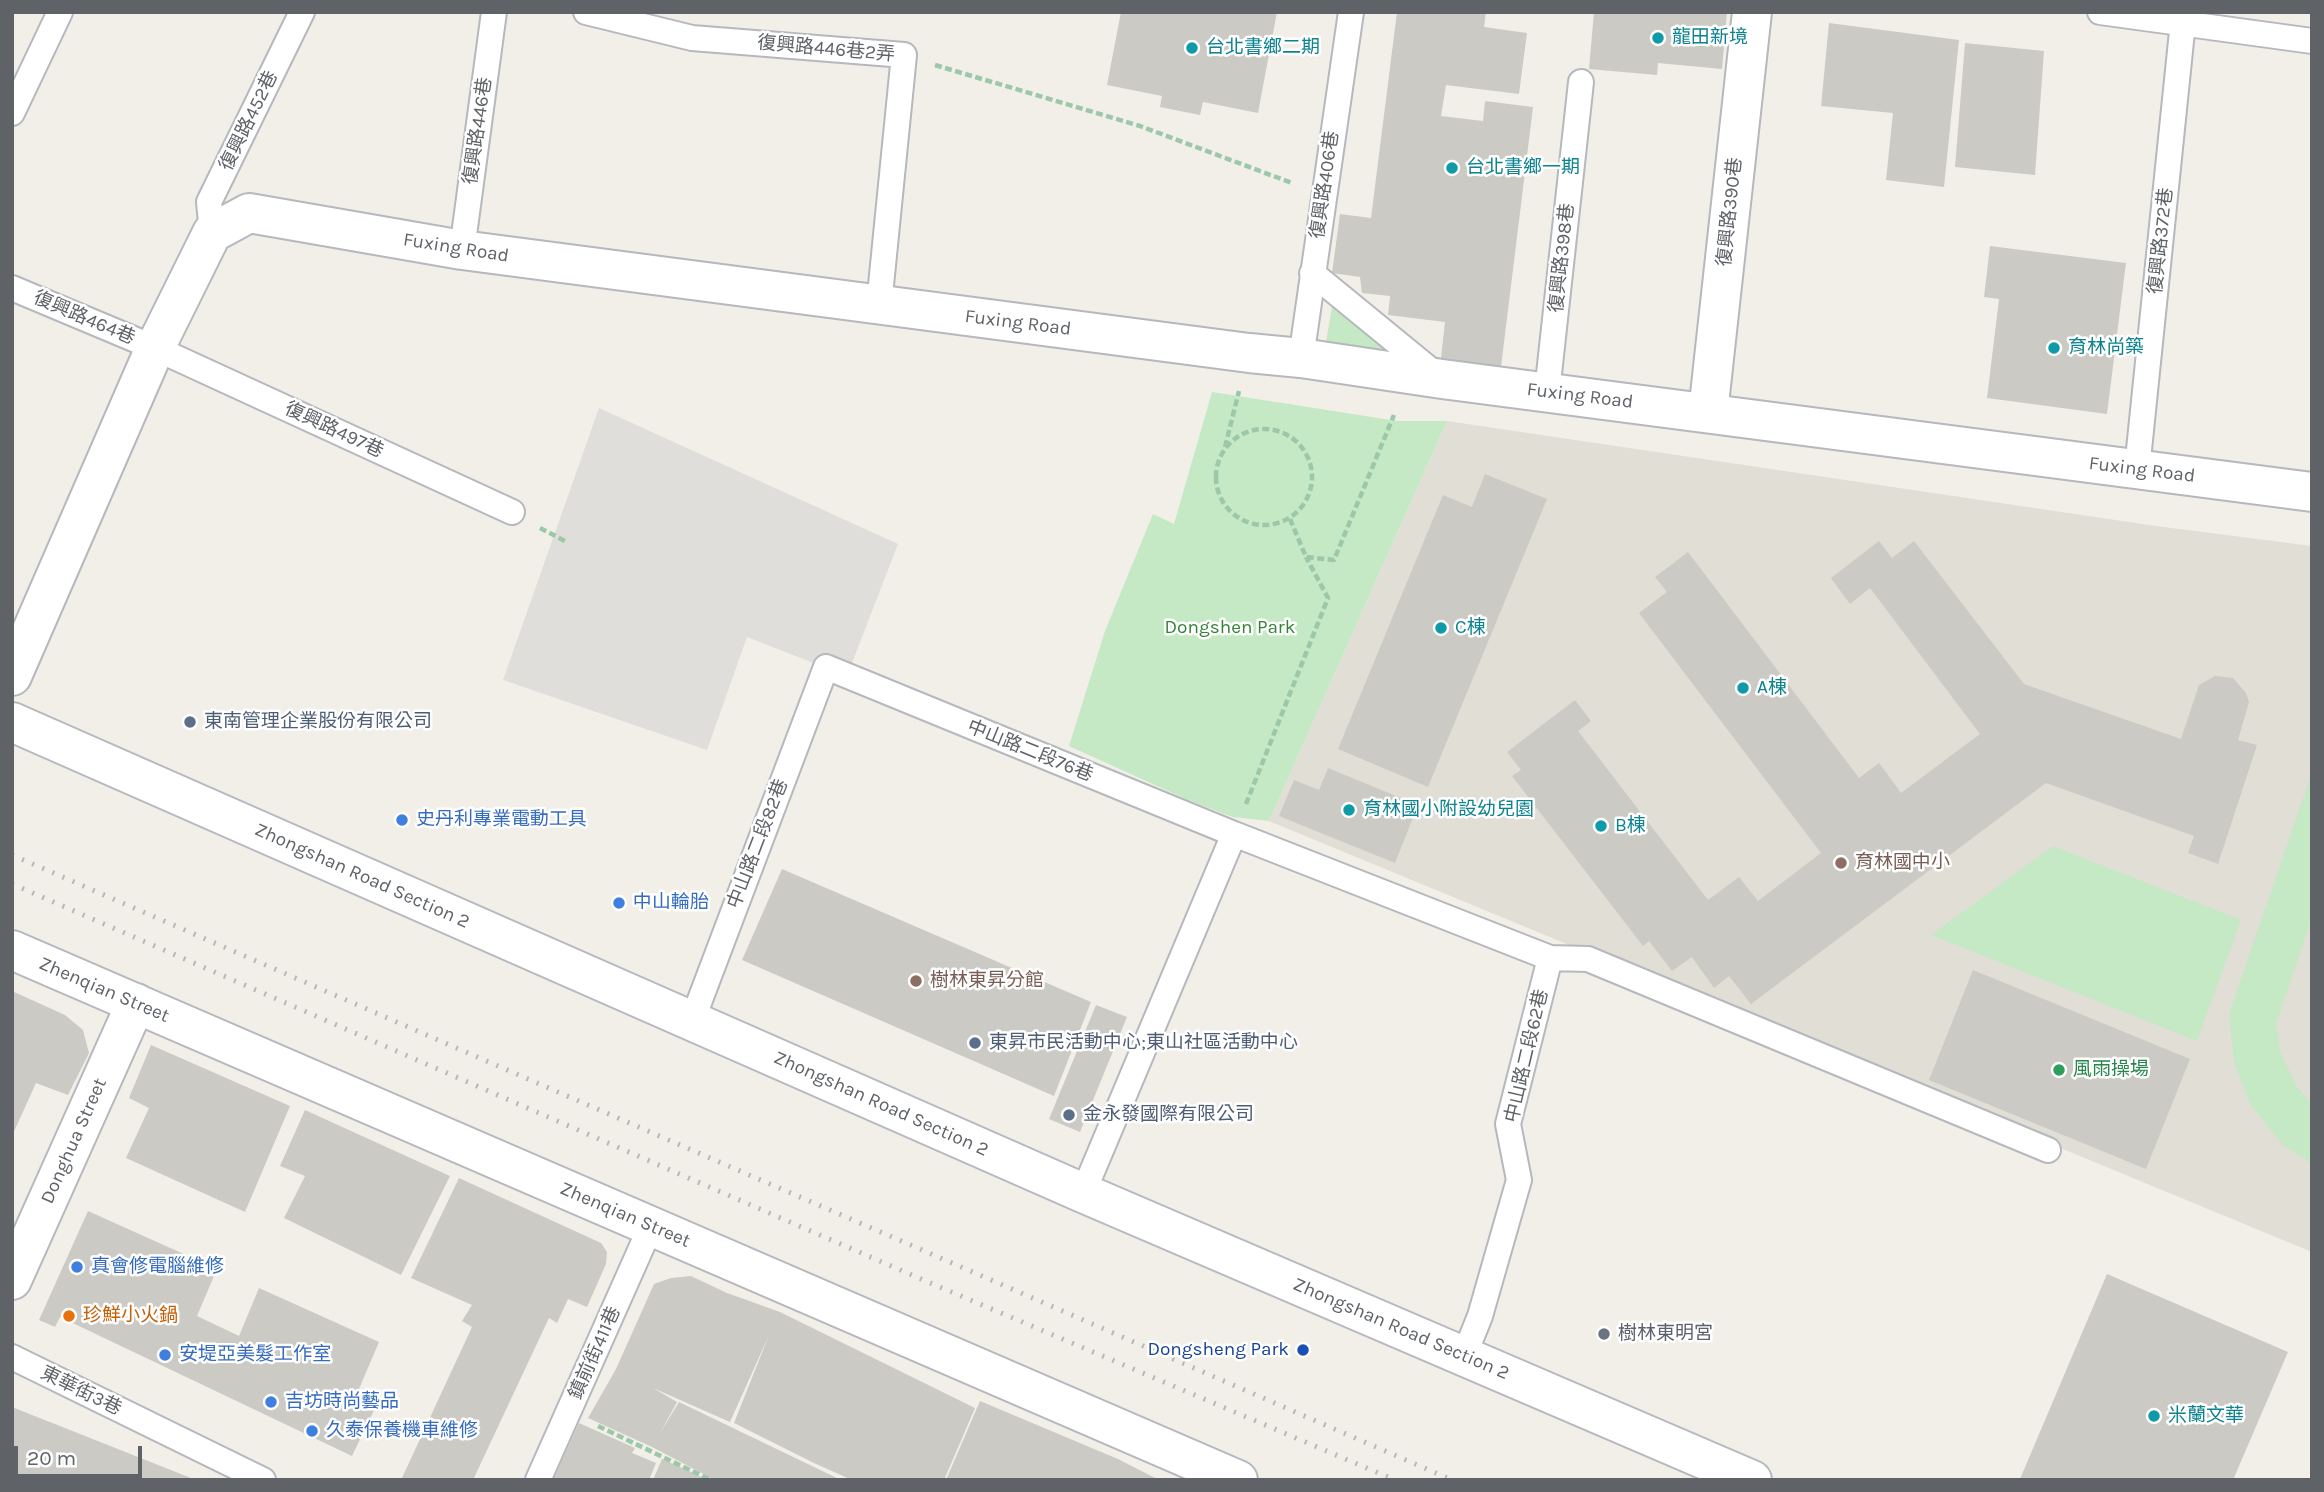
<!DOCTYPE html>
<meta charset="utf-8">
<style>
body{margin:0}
#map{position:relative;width:2324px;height:1492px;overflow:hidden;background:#f1efe8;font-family:Karla,sans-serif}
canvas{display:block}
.frame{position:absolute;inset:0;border:14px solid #5f6368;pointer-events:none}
.scale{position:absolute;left:14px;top:1446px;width:128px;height:32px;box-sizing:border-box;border:4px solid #5f6368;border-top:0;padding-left:9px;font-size:21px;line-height:24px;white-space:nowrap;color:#5f6368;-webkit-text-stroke:5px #fff;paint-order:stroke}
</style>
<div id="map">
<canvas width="2324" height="1492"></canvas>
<div class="frame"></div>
<div class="scale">20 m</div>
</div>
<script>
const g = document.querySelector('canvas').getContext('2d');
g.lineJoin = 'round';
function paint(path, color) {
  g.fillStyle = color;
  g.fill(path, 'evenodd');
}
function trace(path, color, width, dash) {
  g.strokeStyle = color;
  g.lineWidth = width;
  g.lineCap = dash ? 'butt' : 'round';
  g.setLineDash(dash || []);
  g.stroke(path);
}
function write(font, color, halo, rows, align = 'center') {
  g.font = font + ' Karla,"Noto Sans TC",sans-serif';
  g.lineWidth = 5;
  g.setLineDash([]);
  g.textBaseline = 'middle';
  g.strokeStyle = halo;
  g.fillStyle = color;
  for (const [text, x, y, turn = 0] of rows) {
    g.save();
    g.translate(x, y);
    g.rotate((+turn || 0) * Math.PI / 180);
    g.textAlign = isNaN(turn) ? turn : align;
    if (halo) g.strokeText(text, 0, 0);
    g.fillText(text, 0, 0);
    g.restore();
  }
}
paint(new Path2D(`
 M599,408L898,544L847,676L747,637L707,750L503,680Z`), '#e0deda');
paint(new Path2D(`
 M1447,421L2156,526L2312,546V1252L1269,821Z`), '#e1ded6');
paint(new Path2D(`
 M1333,302L1399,360L1325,347Z
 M1212,392L1397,421H1447L1269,821L1233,817L1188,800L1069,746L1105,631L1153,514L1174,524Z
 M2312,772V917L2276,1024L2281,1054L2297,1087L2312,1104V1164L2282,1144L2250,1104L2234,1062L2229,1014Z
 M2053,846L2241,920L2197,1041L1931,935Z`), '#c5e8c5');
paint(new Path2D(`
 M1121,12H1277L1258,113L1203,102L1200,115L1160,107L1162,96L1107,85Z
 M1397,12H1486L1484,27L1527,33L1519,94L1446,85L1441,116L1483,121L1485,101L1533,107L1500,375L1440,367L1445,322L1388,315L1390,296L1362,293L1360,277L1332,273L1340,214L1371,218Z
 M1594,12H1727L1722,69L1658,63L1657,75L1589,69Z
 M1829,23L1959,40L1944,187L1886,180L1893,113L1821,106Z
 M1965,43L2044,51L2035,175L1955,167Z
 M1990,246L2126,263L2107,414L1987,398L1999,299L1984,297Z
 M1485,474L1547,499L1428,787L1338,749L1443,495L1472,507Z
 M1879,541L1892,558L1914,541L2024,684L2181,739L2199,685L2215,676L2233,678L2246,693L2249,702L2238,740L2257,745L2218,864L2188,853L2194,836L2046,783L1751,1004L1729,976L1714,988L1692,957L1672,971L1649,941L1643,946L1512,776L1521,770L1507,752L1575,700L1591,721L1578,731L1708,900L1739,877L1758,901L1821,853L1639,613L1667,592L1655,577L1688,552L1859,778L1879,763L1901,793L1980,734L1870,588L1850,604L1831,578Z
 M1328,768L1418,805L1395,863L1279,816L1294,780L1319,790Z
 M782,869L1091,1002L1054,1096L742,960Z
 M1973,970L2190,1059L2146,1169L1929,1080Z
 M12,991L65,1015L83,1030L89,1053L68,1095L36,1083L12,1136Z
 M1096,1005L1127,1017L1080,1132L1049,1119Z
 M151,1045L290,1106L245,1212L126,1158L149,1108L129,1098Z
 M305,1110L450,1176L401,1275L284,1218L305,1176L280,1166Z
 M459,1178L601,1243L607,1252L606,1264L587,1307L568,1299L557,1323L549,1318L473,1480H401L472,1327L462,1321L472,1305L411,1278Z
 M88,1211L217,1269L197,1316L239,1336L259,1288L379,1342L356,1396L376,1406L352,1456L60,1317L55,1327L39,1320Z
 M2107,1274L2288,1352L2233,1480L2020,1479Z
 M691,1276L727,1293L780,1312L975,1408L944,1480H852L814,1463L734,1423L769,1335L730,1422L653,1388L677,1402L660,1433L679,1402L841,1480H715L652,1447L588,1418L616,1369L654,1284L671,1278Z
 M980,1401L1118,1459L1159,1480H946Z
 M12,1407L196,1480H12Z
 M579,1423L635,1448L632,1453L656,1463L649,1480H553Z
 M662,1459L689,1471L708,1480H653Z`), '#cccac5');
const service = new Path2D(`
 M586,12L692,38L904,55L879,305
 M2100,12L2312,41
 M12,113L60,12
 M212,233L209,202L302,12
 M462,250L494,12
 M1312,273L1439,377
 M12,288L155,348L512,512
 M1301,358L1351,12
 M1547,392L1581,82
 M2137,469L2184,12
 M692,1021L826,667L1234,834
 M1083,1193L1234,834L1550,958L1588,959L2048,1150
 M1464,1356L1480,1316L1519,1180L1508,1124L1550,958
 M12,1357L263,1480
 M538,1480L651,1226`);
const minor = new Path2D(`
 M1708,413L1752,12
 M12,676L155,348L212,233L249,213L462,250L1249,353L1301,358L1442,379L2312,492
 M12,950L1238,1480
 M12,1280L136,1003`);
const secondary = new Path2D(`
 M12,722L1083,1193L1752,1480`);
trace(service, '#b5b8bc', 28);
trace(minor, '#b5b8bc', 42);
trace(secondary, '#b6babf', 42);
trace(new Path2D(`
 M935,65L1140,126L1292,183
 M1216 477a48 48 0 1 1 96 0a48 48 0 1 1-96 0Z
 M1225,447L1239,391
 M1290,519L1306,557L1334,560L1394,415
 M540,528L565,541
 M1246,804L1328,598L1306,557
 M598,1426L711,1480`), '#9cc7a9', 4.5, [7, 3.5]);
trace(service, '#fff', 24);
trace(minor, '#fff', 38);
trace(secondary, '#fff', 38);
trace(new Path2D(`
 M12,855L1452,1480
 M12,884L928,1282L1395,1480`), '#b6b7b8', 5, [2, 9]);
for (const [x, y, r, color] of [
 [1658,38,7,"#0f9aa8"],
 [1192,48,7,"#0f9aa8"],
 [1452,168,7,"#0f9aa8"],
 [2054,348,7,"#0f9aa8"],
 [1441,628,7,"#0f9aa8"],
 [1743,688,7,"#0f9aa8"],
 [190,722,7,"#5c6f8a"],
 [1349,810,7,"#0f9aa8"],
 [402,820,7,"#3f7fe0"],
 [1601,826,7,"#0f9aa8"],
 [1841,863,7,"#8d6e63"],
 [619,903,7,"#3f7fe0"],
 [916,981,7,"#8d6e63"],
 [975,1043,7,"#5c6f8a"],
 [2059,1070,7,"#2e9e5b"],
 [1069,1115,7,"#5c6f8a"],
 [77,1267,7,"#3f7fe0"],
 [69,1316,7,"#e8710a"],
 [1604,1334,7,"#6b7280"],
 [1303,1350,7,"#1a4fb4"],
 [165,1355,7,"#3f7fe0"],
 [271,1402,7,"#3f7fe0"],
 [2154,1416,7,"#0f9aa8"],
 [312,1431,7,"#3f7fe0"]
]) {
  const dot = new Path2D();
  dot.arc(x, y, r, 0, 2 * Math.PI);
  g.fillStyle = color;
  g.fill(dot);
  trace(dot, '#fff', 2.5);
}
write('19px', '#0d838f', '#fff', [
 ["龍田新境",1672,38],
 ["台北書鄉二期",1206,48],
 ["台北書鄉一期",1466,168],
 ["育林尚築",2068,348],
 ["C棟",1455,628],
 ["A棟",1757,688],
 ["育林國小附設幼兒園",1363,810],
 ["B棟",1615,826],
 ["米蘭文華",2168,1416]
], 'left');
write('19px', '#5f6368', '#fff', [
 ["復興路446巷2弄",826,49,5],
 ["復興路452巷",249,121,-64],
 ["復興路446巷",478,131,-82],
 ["復興路406巷",1325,185,-82],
 ["復興路390巷",1730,212,-84],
 ["復興路372巷",2161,241,-84],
 ["Fuxing Road",456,248,9],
 ["復興路398巷",1562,258,-84],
 ["復興路464巷",84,318,23],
 ["Fuxing Road",1018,323,7],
 ["Fuxing Road",1580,396,7],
 ["復興路497巷",334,430,25],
 ["Fuxing Road",2142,470,7],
 ["中山路二段76巷",1030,751,22],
 ["中山路二段82巷",758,844,-69],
 ["Zhongshan Road Section 2",362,876,24],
 ["Zhenqian Street",104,990,23],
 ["中山路二段62巷",1527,1056,-77],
 ["Zhongshan Road Section 2",881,1104,24],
 ["Donghua Street",74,1141,-66],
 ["Zhenqian Street",625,1215,23],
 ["Zhongshan Road Section 2",1401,1329,23],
 ["鎮前街411巷",595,1353,-66],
 ["東華街3巷",81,1391,26]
]);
write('19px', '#348238', '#fff', [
 ["Dongshen Park",1230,628]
]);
write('19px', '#4e5e75', '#fff', [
 ["東南管理企業股份有限公司",204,722],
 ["東昇市民活動中心;東山社區活動中心",989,1043],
 ["金永發國際有限公司",1083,1115]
], 'left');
write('19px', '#366cbe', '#fff', [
 ["史丹利專業電動工具",416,820],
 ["中山輪胎",633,903],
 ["真會修電腦維修",91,1267],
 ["安堤亞美髮工作室",179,1355],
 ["吉坊時尚藝品",285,1402],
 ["久泰保養機車維修",326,1431]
], 'left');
write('19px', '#785e54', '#fff', [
 ["育林國中小",1855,863],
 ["樹林東昇分館",930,981]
], 'left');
write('19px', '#27864d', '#fff', [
 ["風雨操場",2073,1070]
], 'left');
write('19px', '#c56008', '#fff', [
 ["珍鮮小火鍋",83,1316]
], 'left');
write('19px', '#5b616d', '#fff', [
 ["樹林東明宮",1618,1334]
], 'left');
write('19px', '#164399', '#fff', [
 ["Dongsheng Park",1289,1350]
], 'right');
</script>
